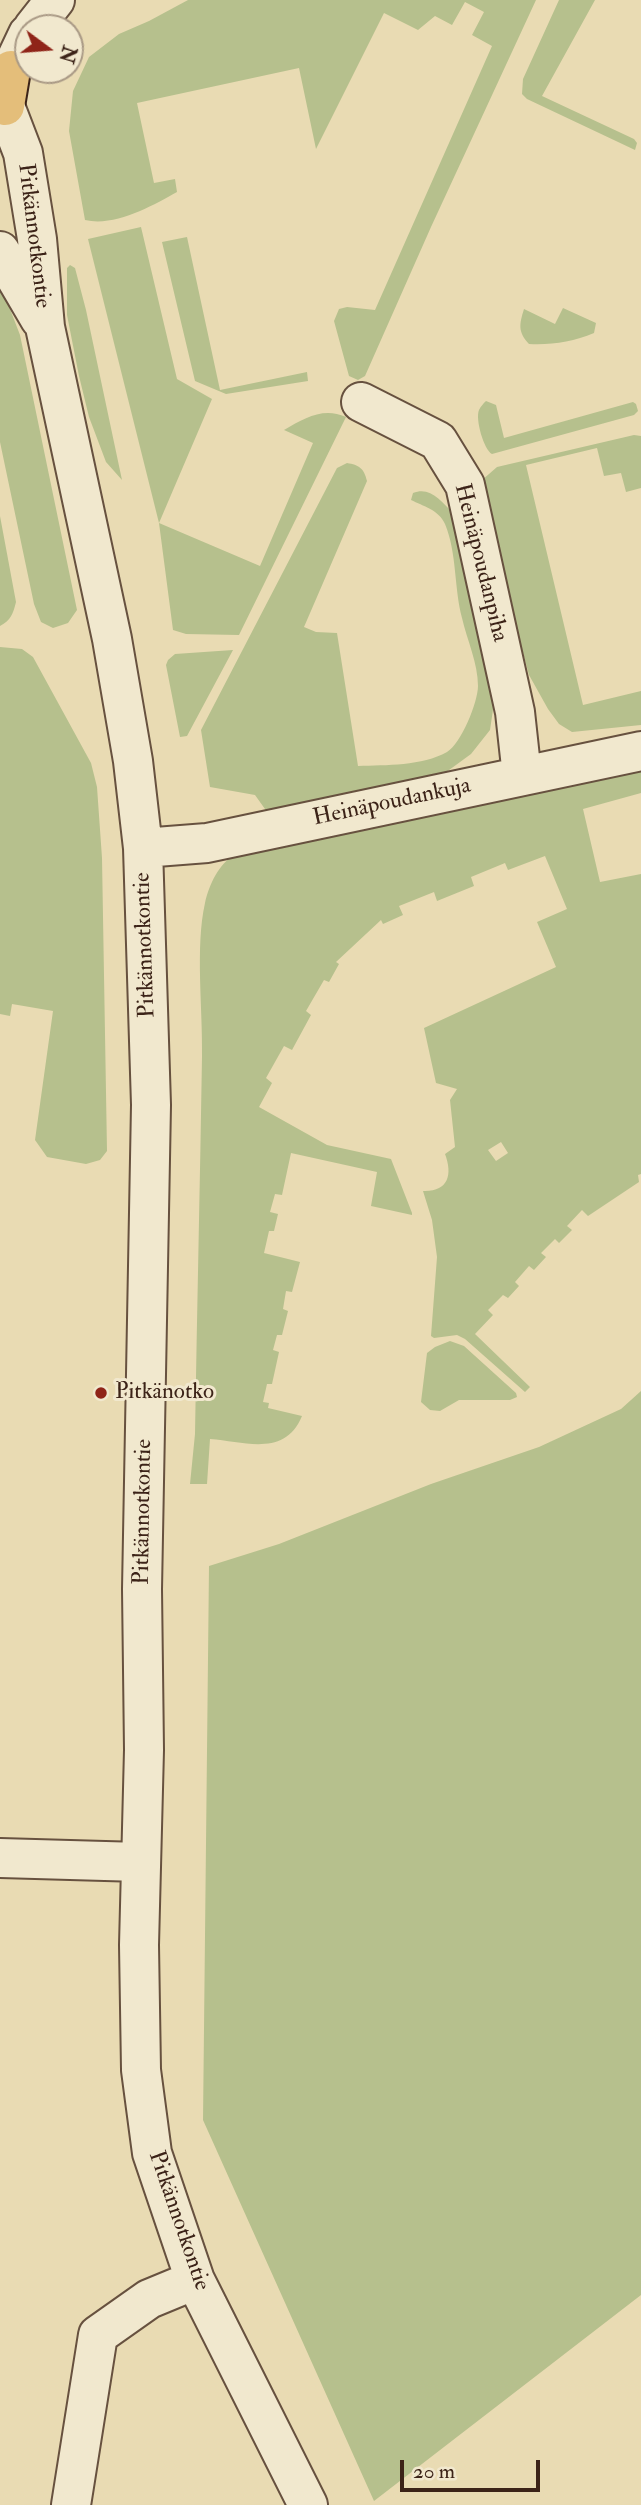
<!DOCTYPE html>
<meta charset="utf-8">
<style>
body{margin:0}
#map{position:relative;width:641px;height:2505px;overflow:hidden;background:#e9dbb3;font-family:"IM FELL Double Pica",serif}
canvas{display:block}
.north{position:absolute;left:14px;top:14px;width:70px;height:70px;box-sizing:border-box;background:#f1e8ce;border:2px solid #a99985;border-radius:50%;rotate:106deg;font-size:19px;font-weight:700;line-height:28px;text-align:center;color:#3c2318}
.north::after{content:'';display:block;margin:auto;width:24px;height:32px;background:#8f2418;clip-path:polygon(50% 0,100% 100%,50% 72%,0 100%)}
.scale{position:absolute;left:400px;top:2460px;width:140px;height:32px;box-sizing:border-box;border:4px solid #3c2318;border-top:0;padding-left:9px;font-size:21px;line-height:24px;white-space:nowrap;color:#3c2318;-webkit-text-stroke:5px #f1e8ce;paint-order:stroke}
</style>
<div id="map">
<canvas width="641" height="2505"></canvas>
<div class="north">N</div>
<div class="scale">20 m</div>
</div>
<script>
const g = document.querySelector('canvas').getContext('2d');
g.lineJoin = 'round';
function paint(path, color) {
  g.fillStyle = color;
  g.fill(path, 'evenodd');
}
function trace(path, color, width, dash) {
  g.strokeStyle = color;
  g.lineWidth = width;
  g.lineCap = dash ? 'butt' : 'round';
  g.setLineDash(dash || []);
  g.stroke(path);
}
function write(font, color, halo, rows, align = 'center') {
  g.font = font + ' "IM FELL Double Pica",serif';
  g.lineWidth = 6;
  g.setLineDash([]);
  g.textBaseline = 'middle';
  g.strokeStyle = halo;
  g.fillStyle = color;
  for (const [text, x, y, turn = 0] of rows) {
    g.save();
    g.translate(x, y);
    g.rotate((+turn || 0) * Math.PI / 180);
    g.textAlign = isNaN(turn) ? turn : align;
    if (halo) g.strokeText(text, 0, 0);
    g.fillText(text, 0, 0);
    g.restore();
  }
}
paint(new Path2D(`
 M188,0H536L431,227L365,376L358,380L349,376L334,321L339,309L347,307L375,310L492,46L472,35L484,12L465,2L452,25L435,16L418,30L384,13L316,149L299,68L137,103L154,183L175,179L177,192C152,206 115,227 85,220L69,131L73,91L89,57L119,34L149,21Z
 M559,0H595L542,96L634,139L637,143L635,150L527,99L522,94L523,79Z
 M141,227L177,379L212,399L159,523L260,566L313,443L284,430C305,418 323,407 346,417L239,635L186,634L173,630L159,523L88,239Z
 M187,237L220,390L307,372L308,381L226,394L195,381L162,242Z
 M70,265L75,268L86,310L122,480L106,462L89,417L79,376L67,315V268Z
 M0,283L20,335L77,610L68,623L53,628L41,622L34,604L0,442Z
 M563,308L596,323L594,333C573,342 552,345 529,344C518,332 519,325 524,309L555,324Z
 M486,401L496,405L504,438L633,402L636,404L638,411L634,415L492,454C484,450 475,419 479,410C481,406 483,404 486,401Z
 M634,435L641,436V488L626,492L621,473L604,476L597,448L526,465L583,705L641,691V725L572,732L559,724L548,709L529,675L480,492L481,481L497,467Z
 M347,463C359,465 364,468 367,481L304,627L316,632L337,633L358,766C386,765 422,766 447,752C461,744 478,702 478,686C478,663 467,640 462,618C454,588 457,553 445,524C439,510 423,506 411,500L413,493C430,486 441,501 452,512L495,696L490,730L471,754L445,773L270,816L255,795L210,787L201,730L337,468Z
 M0,516L16,602C13,614 11,620 0,626Z
 M0,647L22,649L33,657L91,763L97,787L102,858L107,1151L100,1160L86,1164L47,1157L35,1140L53,1011L12,1004L10,1016L0,1014Z
 M233,650L187,736L180,737L166,665L168,660L175,654Z
 M641,762V793L583,809L600,882L641,874V1174L638,1175L639,1182L588,1216L582,1210L567,1226L572,1230L559,1243L555,1239L541,1253L546,1257L534,1270L529,1266L515,1282L519,1286L508,1298L503,1295L488,1310L493,1315L475,1334L530,1387L525,1392L465,1339L457,1335L434,1338L431,1336L437,1257L432,1220L423,1191C448,1192 453,1175 445,1154L455,1147L450,1100L457,1089L436,1083L424,1028L556,967L537,922L567,909L545,856L508,870L505,863L471,877L474,886L437,901L434,892L399,906L403,915L383,924L381,920L336,962L339,964L329,982L324,980L306,1011L311,1015L292,1050L284,1046L266,1078L272,1083L259,1107L327,1145L391,1159L412,1213V1215L371,1206L377,1172L291,1153L282,1195L275,1194L270,1212L278,1214L274,1231H269L264,1253L300,1262L292,1292L286,1291L283,1309L288,1311L282,1335H277L273,1350L279,1352L272,1384H267L263,1402L269,1403L268,1408L302,1416C285,1457 246,1442 210,1439L207,1484H190L195,1434C197,1309 200,1183 202,1057C203,1010 195,947 205,903C209,885 219,863 235,855ZM501,1142L508,1153L496,1161L488,1150Z
 M450,1341L464,1346L516,1393L517,1397L510,1400H459L440,1411L430,1410L421,1402L427,1353L435,1347Z
 M641,1391V2295L374,2501L203,2120L209,1566L279,1544L431,1484L539,1447L621,1409Z`), '#b6c08d');
const minor = new Path2D(`
 M33,28L55,0
 M11,70L28,34
 M5,106L23,153L37,239L45,327L112,639L133,761L143,848L151,1105L142,1589L144,1750L139,1945L141,2070L152,2153L195,2280L308,2505
 M0,251L40,319
 M361,402L438,441L465,485L515,712L522,776
 M143,848L207,843L641,751
 M0,1858L140,1862
 M71,2505L98,2335L149,2299L195,2280`);
const major = new Path2D(`
 M5,106L11,70`);
trace(minor, '#67513f', 42);
trace(major, '#3c2318', 42);
trace(minor, '#f1e8ce', 38);
trace(major, '#e4be7a', 38);
for (const [x, y, r, color] of [
 [101,1393,7,"#8f2418"]
]) {
  const dot = new Path2D();
  dot.arc(x, y, r, 0, 2 * Math.PI);
  g.fillStyle = color;
  g.fill(dot);
  trace(dot, '#f1e8ce', 2.5);
}
write('23px', '#3c2318', '#f1e8ce', [
 ["Pitkännotkontie",33,236,83],
 ["Heinäpoudanpiha",480,563,76],
 ["Heinäpoudankuja",392,803,-12],
 ["Pitkännotkontie",146,945,-92],
 ["Pitkännotkontie",144,1512,-89],
 ["Pitkännotkontie",178,2221,71]
]);
write('23px', '#3c2318', '#f1e8ce', [
 ["Pitkänotko",115,1393]
], 'left');
</script>
